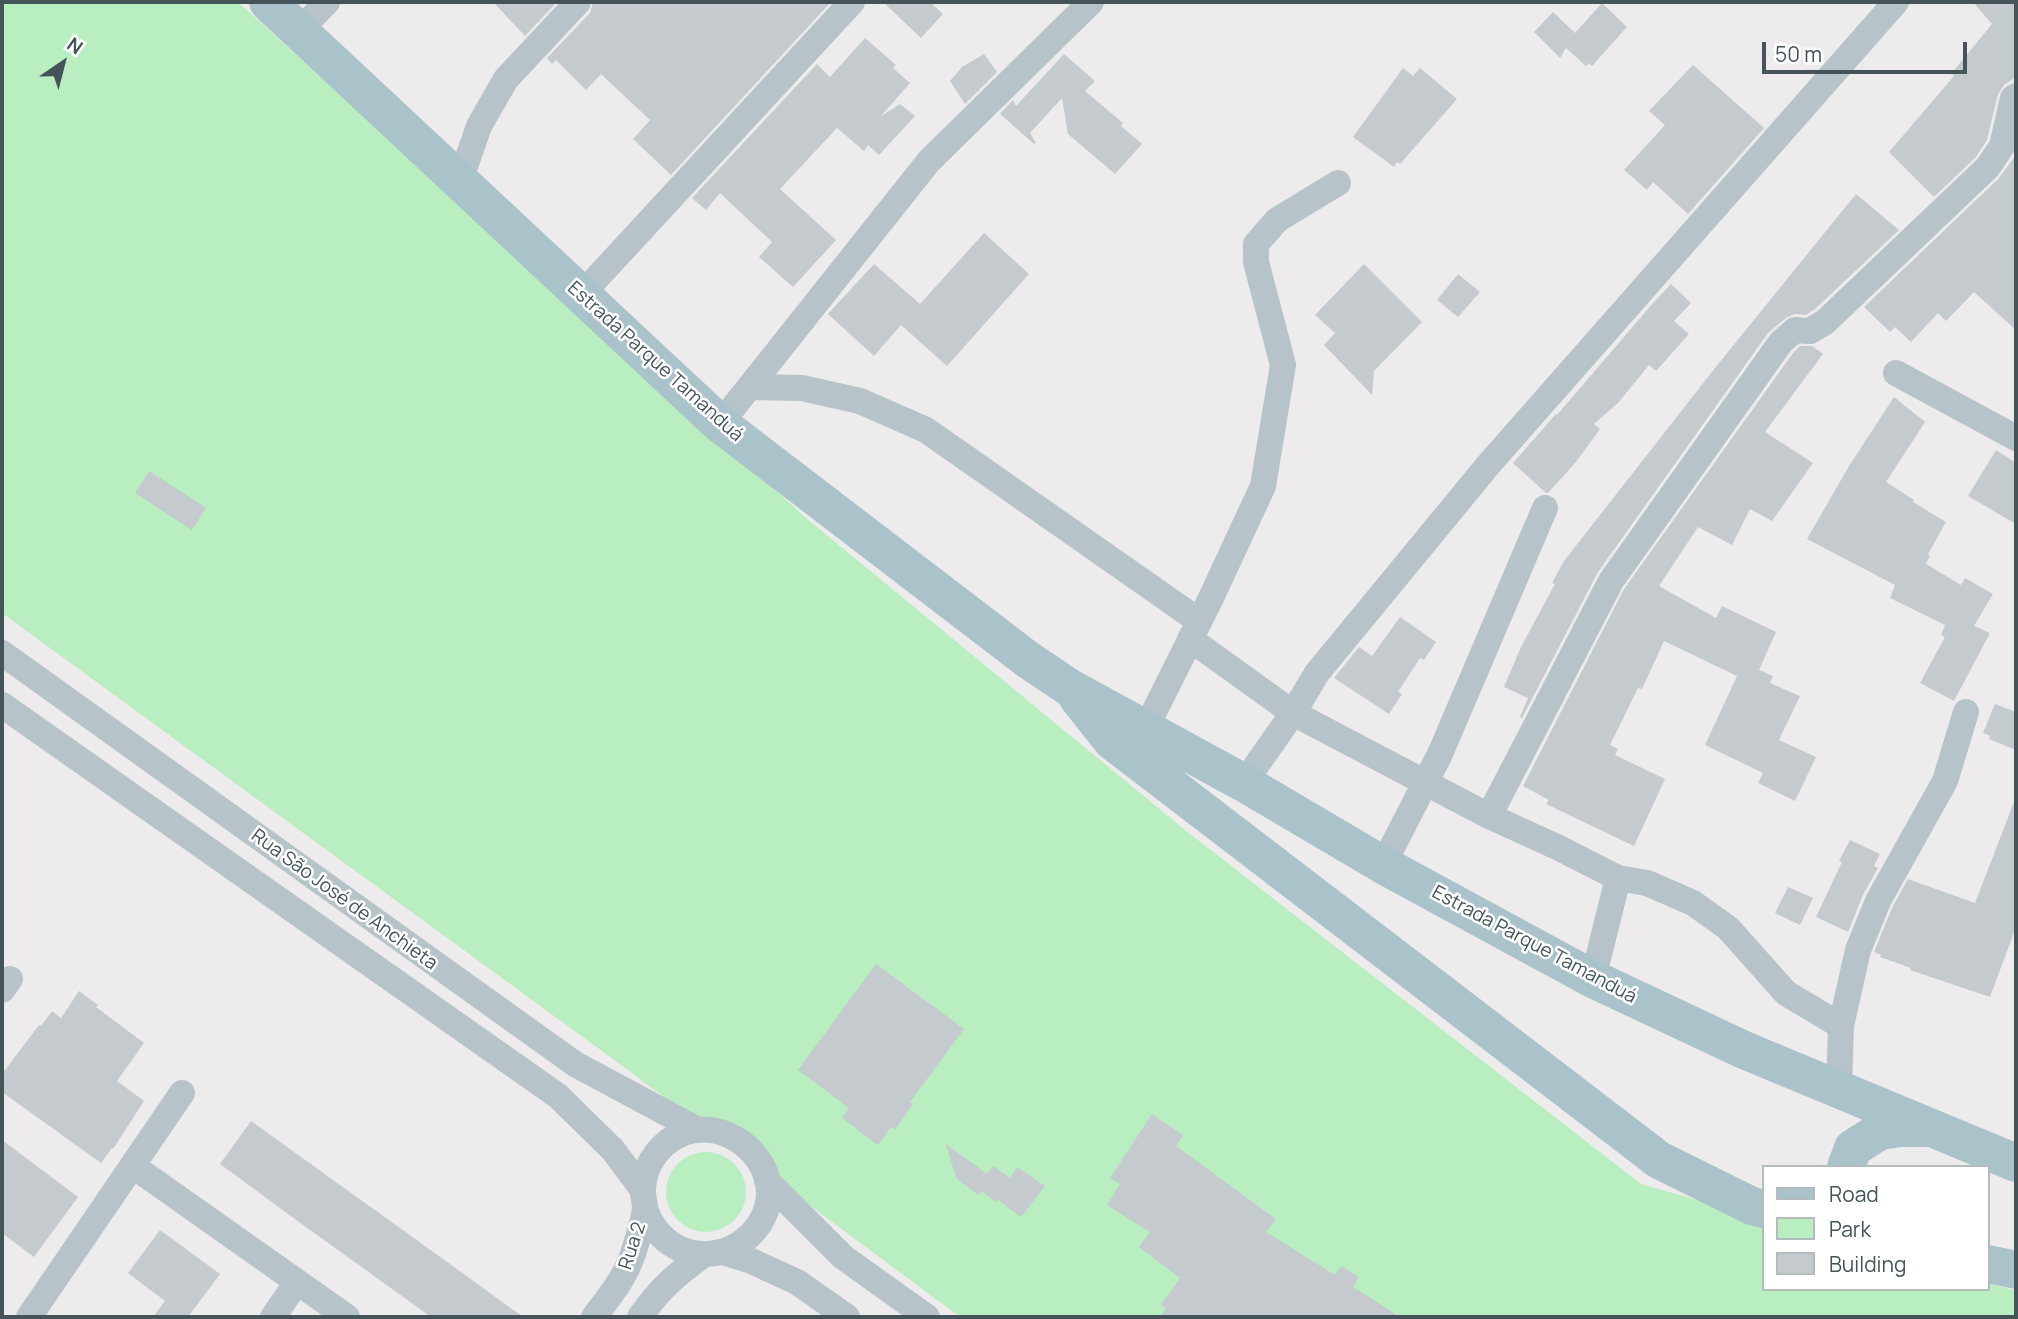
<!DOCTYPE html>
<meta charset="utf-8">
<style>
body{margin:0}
#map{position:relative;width:2018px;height:1319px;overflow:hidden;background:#eeebec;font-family:Manrope,sans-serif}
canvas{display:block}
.frame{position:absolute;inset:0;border:4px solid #445459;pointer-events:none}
.legend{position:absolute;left:1762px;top:1165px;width:228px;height:126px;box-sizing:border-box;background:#fff;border:2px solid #b4bbbd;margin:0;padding:9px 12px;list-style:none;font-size:21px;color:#445459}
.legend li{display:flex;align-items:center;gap:14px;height:35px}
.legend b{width:35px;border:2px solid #b4bbbd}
.north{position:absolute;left:28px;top:28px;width:70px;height:70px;-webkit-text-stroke:5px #fff;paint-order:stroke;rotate:35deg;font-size:19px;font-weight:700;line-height:28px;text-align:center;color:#445459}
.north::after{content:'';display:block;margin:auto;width:24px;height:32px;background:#445459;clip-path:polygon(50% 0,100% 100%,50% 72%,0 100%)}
.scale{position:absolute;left:1762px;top:42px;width:205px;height:32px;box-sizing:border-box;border:4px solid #445459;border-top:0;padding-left:9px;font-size:21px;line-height:24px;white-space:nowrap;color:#445459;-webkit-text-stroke:5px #fff;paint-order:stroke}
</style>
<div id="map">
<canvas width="2018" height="1319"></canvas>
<div class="frame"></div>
<ul class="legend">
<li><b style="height:9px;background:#aac3cb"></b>Road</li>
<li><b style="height:19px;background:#b8eec0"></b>Park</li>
<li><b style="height:19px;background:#c5cace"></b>Building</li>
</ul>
<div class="north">N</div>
<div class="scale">50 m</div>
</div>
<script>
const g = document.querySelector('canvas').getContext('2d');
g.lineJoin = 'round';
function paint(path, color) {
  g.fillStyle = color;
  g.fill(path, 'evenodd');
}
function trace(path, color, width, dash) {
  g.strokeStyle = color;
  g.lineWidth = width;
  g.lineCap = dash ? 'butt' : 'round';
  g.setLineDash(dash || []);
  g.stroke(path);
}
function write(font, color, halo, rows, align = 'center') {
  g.font = font + ' Manrope,sans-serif';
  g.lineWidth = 5;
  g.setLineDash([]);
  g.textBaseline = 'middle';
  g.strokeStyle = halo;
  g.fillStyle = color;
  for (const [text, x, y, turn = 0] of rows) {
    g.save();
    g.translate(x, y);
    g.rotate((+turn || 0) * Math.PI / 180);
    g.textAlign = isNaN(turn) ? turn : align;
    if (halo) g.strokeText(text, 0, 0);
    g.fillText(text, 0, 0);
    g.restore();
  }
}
paint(new Path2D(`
 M2,2H238L806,518L1185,830L1641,1184L1764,1219V1289H1988V1283L2016,1291V1317H960L617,1062L2,613Z
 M666 1192a40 40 0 1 1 80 0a40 40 0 1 1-80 0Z`), '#b8eec0');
paint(new Path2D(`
 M493,2H557L525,36Z
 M593,2H831L671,175L633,139L650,120L601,74L586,90L556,60L552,64L547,58L590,13Z
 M883,2H930L943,14L921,38Z
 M1973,2H2016V77L2004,85L1998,94L1987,140L1976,157L1934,197L1889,152L1954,76L1951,74L1992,24Z
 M1602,3L1627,27L1592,66L1589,63L1586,66L1566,48L1560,58L1534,32L1553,12L1575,33Z
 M865,38L896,65L893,68L910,83L881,116L900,104L915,116L879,155L868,145L864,151L837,128L780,189L836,240L793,287L759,257L772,242L720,193L706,210L692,198L817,64L830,77Z
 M984,54L997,72L965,104L950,81L962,67Z
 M1064,54L1095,81L1085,91L1123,123L1121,126L1142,144L1115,174L1068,134L1062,98L1030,133L1036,143L1034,144L1000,114L1013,100L1016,106Z
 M1693,65L1764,128L1688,214L1653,182L1647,190L1624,170L1665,125L1649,111Z
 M1403,68L1413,76L1420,68L1457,99L1400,164L1397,162L1394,167L1353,137Z
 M2016,155V330L1974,292L1946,321L1938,313L1911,342L1895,327L1890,332L1864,307L1999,178Z
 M1856,194L1899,230L1815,309L1806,315L1795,314L1786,318L1768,333L1598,572L1522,718L1520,717L1528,698L1504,687L1521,647L1555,584L1552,583L1564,561L1715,368Z
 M984,233L1029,274L947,366L901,325L874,356L828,314L874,264L920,304Z
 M1364,264L1422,322L1374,371L1372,395L1324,345L1335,333L1315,315Z
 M1458,274L1480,292L1458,317L1437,300Z
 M1671,284L1691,303L1674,321L1689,334L1656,371L1649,365L1618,403L1594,424L1600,429L1576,462L1548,493H1546L1513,463L1556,414L1557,415L1654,302Z
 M1800,346H1812L1823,354L1765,432L1813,463L1772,521L1750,509L1732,545L1698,527L1659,586L1716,618L1722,606L1776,632L1759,670L1773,676L1770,683L1800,696L1779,740L1816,757L1795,801L1758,783L1763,773L1705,745L1737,676L1664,641L1642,689L1638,688L1610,745L1618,749L1615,755L1665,779L1634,846L1546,804L1549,800L1523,786L1624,589L1793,353Z
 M1894,397L1925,422L1886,482L1914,500L1913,502L1946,522L1928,554L1930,556L1926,564L1961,585L1965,578L1993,594L1974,626L1990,633L1954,701L1920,683L1945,637L1941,635L1945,625L1890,598L1895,585L1807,539L1849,466Z
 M1996,450L2016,463V524L1968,496Z
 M149,471L206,508L192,530L135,493Z
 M1400,617L1436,642L1424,660L1420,658L1398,692L1402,694L1389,714L1334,678L1359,647L1372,656Z
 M1995,704L2016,712V750L1989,739L1990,736L1983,733Z
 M2014,802H2016V927L1990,997L1910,970L1911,968L1880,957L1881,955L1874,952L1892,908L1908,879L1975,903Z
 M1850,840L1880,854L1874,866L1878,868L1863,895L1848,932L1816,917L1842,862L1839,861Z
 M1788,887L1813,898L1800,925L1775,913Z
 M876,964L964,1029L910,1102L913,1104L895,1130L891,1127L878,1145L842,1118L849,1108L798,1070Z
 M79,991L98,1005L96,1007L144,1043L117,1081L144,1101L113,1149L112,1148L101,1163L2,1092V1074L39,1025L41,1026L52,1011L61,1018Z
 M1152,1114L1183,1135L1176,1146L1276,1219L1266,1232L1335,1275L1341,1266L1359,1277L1353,1287L1400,1317H1160L1166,1309L1161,1305L1180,1278L1139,1247L1150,1232L1107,1205L1120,1184L1110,1178Z
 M251,1121L450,1264L523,1317H431L299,1222L220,1164Z
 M2,1140L78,1197L34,1257L2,1233Z
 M946,1144L987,1174L993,1166L1010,1178L1017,1167L1045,1186L1021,1217L998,1200L996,1202L982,1191L978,1195L956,1178Z
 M160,1230L220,1274L188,1317H153L165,1301L128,1273Z`), '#c5cace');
trace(new Path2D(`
 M299,31L327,2
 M460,181L479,126L506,79L578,2
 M581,295L852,2
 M1896,373L2016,438
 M750,387L802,388L860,401L926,430L1199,621
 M720,424L929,161L1091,2
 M1190,639L1293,713L1426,783L1489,816L1557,847L1618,878L1647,883L1693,903L1728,928L1786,993L1841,1026
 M2,653L575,1064L698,1130
 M2,705L558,1096L613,1150L643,1190
 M1146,728L1210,600L1263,486L1283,365L1256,262V244L1277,220L1338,183
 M1244,783L1293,713L1317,673L1489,464L1896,2
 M1489,816L1611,581L1781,342L1795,330L1810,331L1825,322L1988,167L2002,146L2013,98L2016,96
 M1383,865L1440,754L1545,508
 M1593,979L1618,878
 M2,990L10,979
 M1839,1088L1841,1026L1858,950L1878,901L1945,781L1966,712
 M133,1166L347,1317
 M767,1181L843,1257L927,1317
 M723,1252L749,1260L797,1282L847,1317
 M29,1317L182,1093
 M273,1317L297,1282
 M594,1317C609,1297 625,1278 633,1254C637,1240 644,1222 645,1208C645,1203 643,1197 643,1192C643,1174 651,1157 664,1145C715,1099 796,1165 760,1223C736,1261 681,1266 654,1227C650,1221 647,1214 645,1208
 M640,1317C660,1288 676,1275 703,1255`), '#b6c4c9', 26);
trace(new Path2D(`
 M268,2L720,424L1027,659L1070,688L1244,783L1383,865L1593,979L1744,1050L2016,1163
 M1078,698L1112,741L1659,1160L1752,1206L1764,1209
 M1846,1167L1853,1148L1880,1131L1900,1128H1927
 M1988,1264L2016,1270`), '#aac3cb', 38);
write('19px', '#445459', '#fff', [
 ["Estrada Parque Tamanduá",655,362,42],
 ["Rua São José de Anchieta",344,900,36],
 ["Estrada Parque Tamanduá",1534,945,28],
 ["Rua 2",633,1246,-72]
]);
</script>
